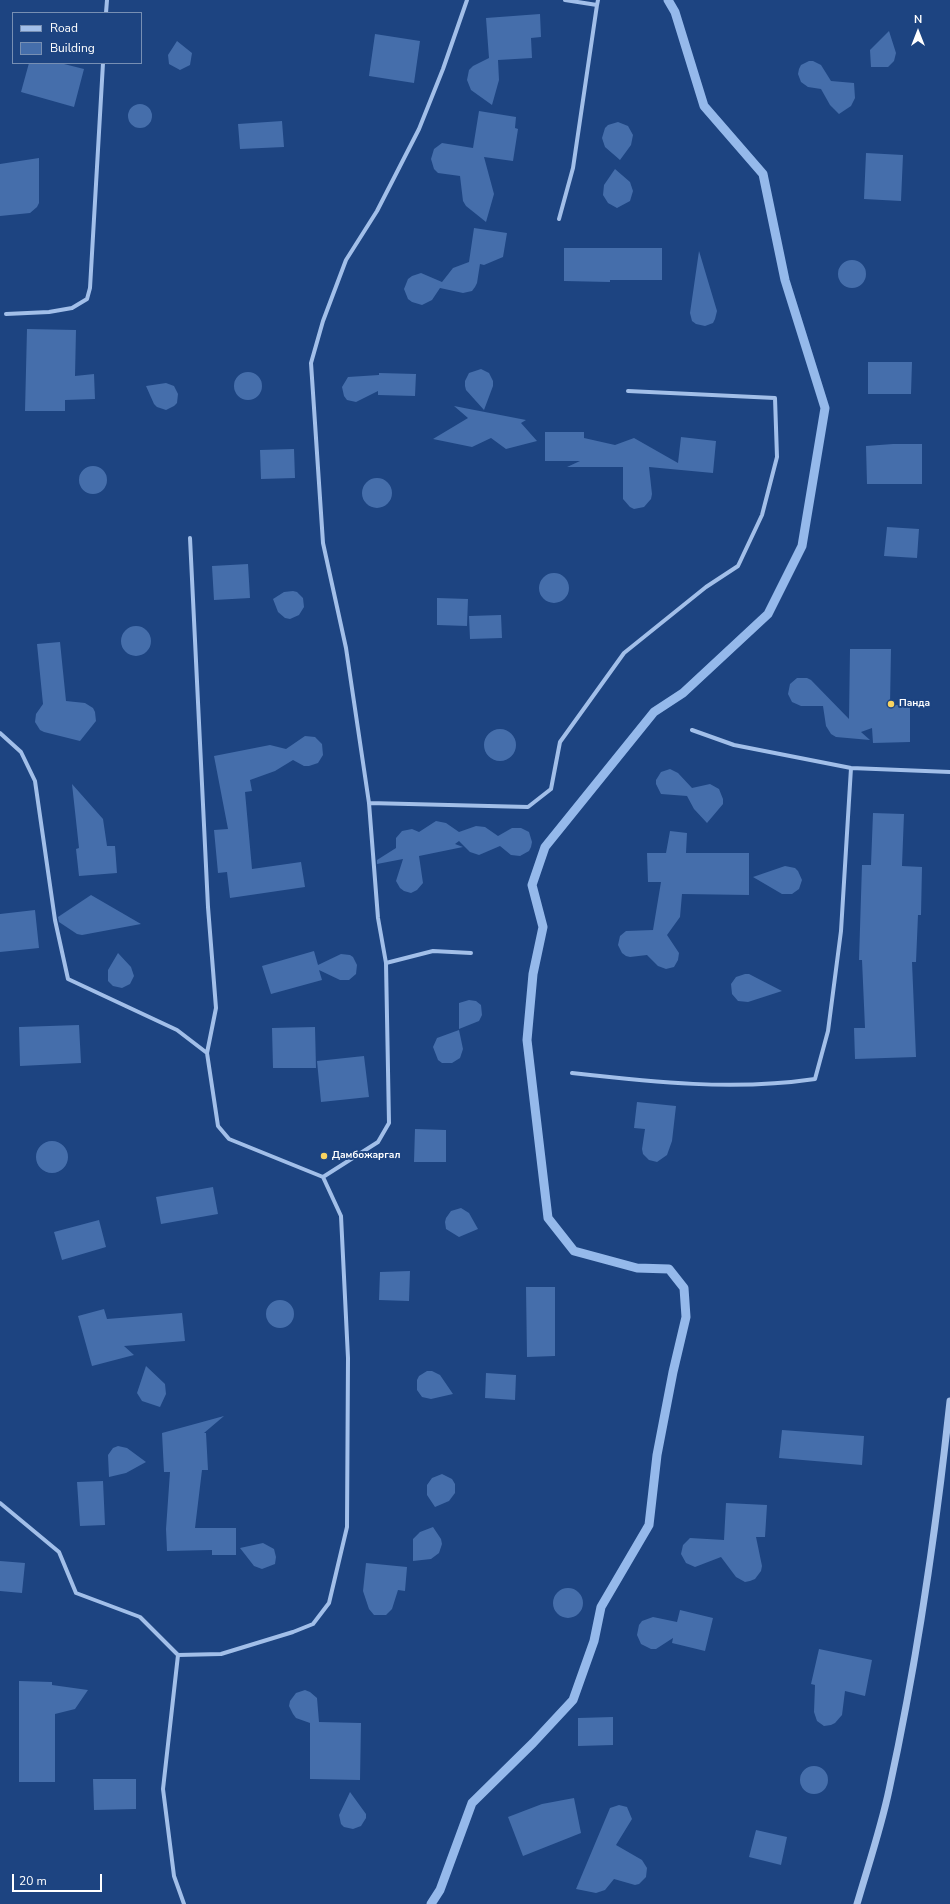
<!DOCTYPE html>
<meta charset="utf-8">
<style>
body{margin:0}
#map{position:relative;width:950px;height:1904px;overflow:hidden;background:#1d4481;font-family:"Nunito Sans",sans-serif}
canvas{display:block}
.legend{position:absolute;left:12px;top:12px;width:130px;height:52px;box-sizing:border-box;background:#1d4481;border:1px solid #778fb3;margin:0;padding:5px 7px;list-style:none;font-size:12px;color:#fff}
.legend li{display:flex;align-items:center;gap:8px;height:20px}
.legend b{width:20px;border:1px solid #778fb3}
.north{position:absolute;left:898px;top:12px;width:40px;height:40px;-webkit-text-stroke:3px #1d4481;paint-order:stroke;rotate:0deg;font-size:11px;font-weight:700;line-height:16px;text-align:center;color:#fff}
.north::after{content:'';display:block;margin:auto;width:14px;height:18px;background:#fff;clip-path:polygon(50% 0,100% 100%,50% 72%,0 100%)}
.scale{position:absolute;left:12px;top:1874px;width:90px;height:18px;box-sizing:border-box;border:2px solid #fff;border-top:0;padding-left:5px;font-size:12px;line-height:14px;white-space:nowrap;color:#fff;-webkit-text-stroke:3px #1d4481;paint-order:stroke}
</style>
<div id="map">
<canvas width="950" height="1904"></canvas>
<ul class="legend">
<li><b style="height:5px;background:#a2bfe9"></b>Road</li>
<li><b style="height:11px;background:#456eab"></b>Building</li>
</ul>
<div class="north">N</div>
<div class="scale">20 m</div>
</div>
<script>
const g = document.querySelector('canvas').getContext('2d');
g.lineJoin = 'round';
function trace(path, color, width, dash) {
  g.strokeStyle = color;
  g.lineWidth = width;
  g.lineCap = dash ? 'butt' : 'round';
  g.setLineDash(dash || []);
  g.stroke(path);
}
function paint(path, color) {
  g.fillStyle = color;
  g.fill(path, 'evenodd');
}
function write(font, color, halo, rows, align = 'center') {
  g.font = font + ' "Nunito Sans",sans-serif';
  g.lineWidth = 4;
  g.setLineDash([]);
  g.textBaseline = 'middle';
  g.strokeStyle = halo;
  g.fillStyle = color;
  for (const [text, x, y, turn = 0] of rows) {
    g.save();
    g.translate(x, y);
    g.rotate((+turn || 0) * Math.PI / 180);
    g.textAlign = isNaN(turn) ? turn : align;
    if (halo) g.strokeText(text, 0, 0);
    g.fillText(text, 0, 0);
    g.restore();
  }
}
trace(new Path2D(`
 M431,1904L440,1890L472,1803L533,1743L573,1700L594,1641L601,1607L649,1525L657,1455L673,1372L686,1317L684,1288L669,1269L637,1268L574,1251L548,1218L527,1040L533,974L543,927L532,885L545,847L654,712L683,693L768,614L802,546L825,408L785,280L763,174L704,106L675,12L668,0`), '#95b9eb', 9);
paint(new Path2D(`
 M540,14L541,37L531,38L532,58L498,60L499,80L492,105L471,90L467,80L469,70L473,66L489,58L486,18Z
 M889,31L896,53L894,61L888,67H871L870,50Z
 M375,34L420,41L414,83L369,76Z
 M177,41L192,53L190,65L180,70L169,64L168,55Z
 M809,61H813L821,65L831,81L854,83L855,98L851,106L839,114L830,105L821,89L808,87L801,82L798,74L799,69L801,65Z
 M29,63H60L84,69L74,107L21,92Z
 M128 116a12 12 0 1 1 24 0a12 12 0 1 1-24 0Z
 M479,111L516,117L515,128L518,129L513,161L484,157L494,194L486,222L466,206L463,201L460,176L438,173L434,169L431,159L434,149L442,143L473,148Z
 M282,121L284,147L240,149L238,124Z
 M618,122L628,126L633,135L631,145L620,160L605,147L602,138L605,128L608,125Z
 M866,153L903,155L901,201L864,199Z
 M39,158V203L37,207L30,213L0,216V164Z
 M615,169L630,182L633,191L630,201L617,208L608,203L603,195L604,185Z
 M474,228L507,233L503,257L484,265L480,264L477,283L475,287L472,291L463,293L440,288L432,300L422,305L412,302L408,299L404,289L408,279L412,276L421,273L442,282L453,268L469,262Z
 M564,248H662V280H610V282L564,281Z
 M699,251L717,311L715,319L713,323L705,326L696,324L692,321L690,313Z
 M838 274a14 14 0 1 1 28 0a14 14 0 1 1-28 0Z
 M27,329L76,330L75,376L94,374L95,399L65,400V411H25Z
 M868,362H912L911,394H868Z
 M481,369L489,373L493,381V386L484,410L466,390L465,386V381L469,373Z
 M234 386a14 14 0 1 1 28 0a14 14 0 1 1-28 0Z
 M379,373L416,374L415,396L378,395V391L356,402L347,400L344,396L342,387L348,377L379,375Z
 M166,383L174,386L178,394L177,403L174,406L166,410L157,407L154,404L146,386Z
 M454,406L526,420L521,423L537,441L506,449L491,438L472,447L433,439L468,418Z
 M545,432H584V438L615,445L634,438L678,463L681,437L716,441L713,473L649,467L652,494L651,499L644,507L634,509L630,507L623,499V467H567L580,461H545Z
 M893,444H922V484H867L866,446Z
 M294,449L295,478L261,479L260,450Z
 M79 480a14 14 0 1 1 28 0a14 14 0 1 1-28 0Z
 M362 493a15 15 0 1 1 30 0a15 15 0 1 1-30 0Z
 M887,527L919,529L917,558L884,556Z
 M248,564L250,598L214,600L212,566Z
 M539 588a15 15 0 1 1 30 0a15 15 0 1 1-30 0Z
 M293,591L297,592L303,598L304,607L299,615L290,619L285,618L278,612L273,599L284,592Z
 M437,598L468,599L467,626L437,625Z
 M501,615L502,638L470,639L469,616Z
 M121 641a15 15 0 1 1 30 0a15 15 0 1 1-30 0Z
 M60,642L66,701L85,703L93,708L95,712L96,721L80,741L44,732L40,730L35,722L36,714L43,704L37,644Z
 M850,649H891L890,705H910V742L873,743L872,728L861,732L870,740L836,737L831,734L826,726L823,706H801L792,702L788,694L790,684L797,678H807L811,680L849,719Z
 M484 745a16 16 0 1 1 32 0a16 16 0 1 1-32 0Z
 M305,736L315,737L322,744L323,755L318,763L309,766H304L293,760L275,771L250,780L252,791L245,792L252,869L301,862L305,887L230,898L227,872L218,873L214,830L228,829L214,756L270,745L286,749Z
 M670,769L678,773L692,788L710,784L719,789L723,799V804L707,823L694,809L687,796L661,794L656,784V780L661,772Z
 M72,784L103,819L107,846H115L117,873L79,876L76,849L79,848Z
 M873,813L904,814L902,866L922,867L921,915H918L916,962H912L916,1057L855,1059L854,1028H865L862,960H859L862,865H871Z
 M436,821L446,823L459,832L476,826L485,827L498,836L512,828H521L529,832L532,842L531,847L529,851L520,856L511,855L500,846L479,855L470,852L459,841L455,844L463,847L419,856L423,883L417,890L411,893L404,891L400,888L396,881L403,859L377,864V860L396,848V838L402,831L412,829L419,832Z
 M670,831L687,833L686,853H749V895L682,894L680,917L667,935L679,953L678,960L674,967L666,969L658,966L647,955L630,957L626,956L622,953L618,945L620,936L626,931L653,930L661,882H648L647,853H666Z
 M785,866L795,868L798,871L802,880L799,889L792,894H782L753,877Z
 M91,895L141,924L82,935L77,934L59,922L58,917Z
 M35,910L39,948L0,952V914Z
 M314,951L318,965L341,954L350,955L353,957L357,965L356,974L349,980H340L319,970L322,980L271,994L262,966Z
 M118,953L131,967L134,976L130,984L122,988L113,986L108,981V970Z
 M745,974H749L782,991L748,1002L738,1001L732,994L731,984L736,977Z
 M469,1000L476,1001L481,1005L482,1015L479,1021L459,1029V1003Z
 M79,1025L81,1063L20,1066L19,1027Z
 M315,1027L316,1068H273L272,1028Z
 M459,1030L463,1049L460,1058L452,1063H442L438,1060L433,1047L437,1038Z
 M364,1056L369,1097L321,1102L317,1061Z
 M637,1102L676,1106L672,1141L667,1155L657,1162L649,1160L643,1154L642,1149L645,1129L634,1128Z
 M415,1129L446,1130V1162H414Z
 M36 1157a16 16 0 1 1 32 0a16 16 0 1 1-32 0Z
 M213,1187L218,1214L161,1224L156,1197Z
 M461,1208L469,1213L478,1229L459,1237L446,1229L445,1222L446,1218L451,1211Z
 M99,1220L106,1247L62,1260L54,1232Z
 M410,1271L409,1301L379,1300L380,1272Z
 M526,1287H555V1356L527,1357Z
 M266 1314a14 14 0 1 1 28 0a14 14 0 1 1-28 0Z
 M104,1309L107,1319L182,1313L185,1341L124,1346L134,1355L92,1366L78,1316Z
 M146,1366L165,1384L166,1394L160,1407L142,1401L137,1393Z
 M427,1371H432L440,1375L453,1394L431,1399L422,1397L417,1390V1380L419,1376Z
 M486,1373L516,1375L515,1400L485,1398Z
 M224,1416L204,1433H206L208,1470H202L195,1528H236V1555H212V1550L167,1551L166,1529L170,1472H164L162,1433Z
 M782,1430L864,1436L862,1465L779,1458Z
 M118,1446L127,1448L146,1462L126,1473L109,1477L108,1455L113,1448Z
 M442,1474L452,1479L455,1484V1493L449,1501L435,1507L427,1495V1485L432,1478Z
 M103,1481L105,1525L80,1526L77,1482Z
 M726,1503L767,1505L765,1537H756L762,1566L761,1571L755,1579L750,1581L745,1582L736,1577L721,1557L695,1567L686,1563L681,1554L683,1545L690,1538L724,1540Z
 M433,1527L441,1539L442,1544L439,1553L431,1559L413,1561V1539L420,1532Z
 M263,1543L274,1549L276,1557L275,1564L262,1569L254,1566L240,1548Z
 M0,1561L25,1563L22,1593L0,1591Z
 M366,1563L407,1567L405,1591L398,1590L392,1609L386,1615H374L369,1609L363,1591Z
 M553 1603a15 15 0 1 1 30 0a15 15 0 1 1-30 0Z
 M680,1610L713,1618L705,1651L672,1643L673,1638L656,1649H651L641,1644L637,1635L639,1625L642,1621L653,1617L677,1622Z
 M819,1649L872,1660L865,1696L845,1691L842,1715L835,1723L831,1725L824,1726L817,1721L814,1712L815,1685L811,1684Z
 M19,1681L52,1682V1685L88,1690L75,1709L55,1714V1782H19Z
 M305,1690L310,1692L317,1698L319,1722L361,1723L360,1780L310,1779V1723L296,1718L293,1714L289,1706L290,1701L296,1693Z
 M613,1717V1745L578,1746V1718Z
 M800 1780a14 14 0 1 1 28 0a14 14 0 1 1-28 0Z
 M93,1779H136V1809L94,1810Z
 M350,1792L366,1814V1818L361,1826L353,1829L344,1827L341,1824L339,1815Z
 M574,1798L581,1833L523,1856L508,1817L542,1804Z
 M619,1805L627,1807L632,1819L616,1845L642,1860L647,1868L646,1877L639,1884L635,1885L614,1879L605,1890L596,1893L576,1889L610,1808Z
 M756,1830L787,1837L781,1865L749,1857Z`), '#456eab');
trace(new Path2D(`
 M565,0L597,5L598,0
 M106,13L107,0
 M559,219L573,168L597,5
 M6,314L49,312L72,308L87,299L90,288L103,63
 M190,538L208,907L216,1008L207,1053
 M692,730L734,745L851,768L950,772
 M0,733L21,752L35,781L55,920L68,979L177,1030L207,1053L218,1126L229,1139L323,1177
 M369,803L528,807L551,789L560,742L624,653L706,587L738,566L762,515L777,457L775,398L628,391
 M386,963L433,951L471,953
 M572,1073C652,1082 734,1091 815,1079L828,1031L841,931L851,768
 M0,1503L59,1552L76,1593L140,1617L178,1655
 M184,1904L174,1876L163,1789L178,1655L221,1654L293,1632L313,1624L329,1603L347,1527L348,1358L341,1216L323,1177L378,1142L389,1123L386,963L378,918L369,803L346,648L323,543L311,363L323,321L346,260L377,211L419,129L443,69L467,0`), '#a2bfe9', 4);
trace(new Path2D(`
 M857,1904C868,1866 881,1828 889,1790C917,1662 936,1531 950,1401`), '#a2bfe9', 7);
for (const [x, y, r, color] of [
 [891,704,4,"#f9d360"],
 [324,1156,4,"#f9d360"]
]) {
  const dot = new Path2D();
  dot.arc(x, y, r, 0, 2 * Math.PI);
  g.fillStyle = color;
  g.fill(dot);
  trace(dot, '#1d4481', 1.5);
}
write('bold 10px', '#fff', '#1d4481', [
 ["Панда",899,704],
 ["Дамбожаргал",332,1156]
], 'left');
</script>
